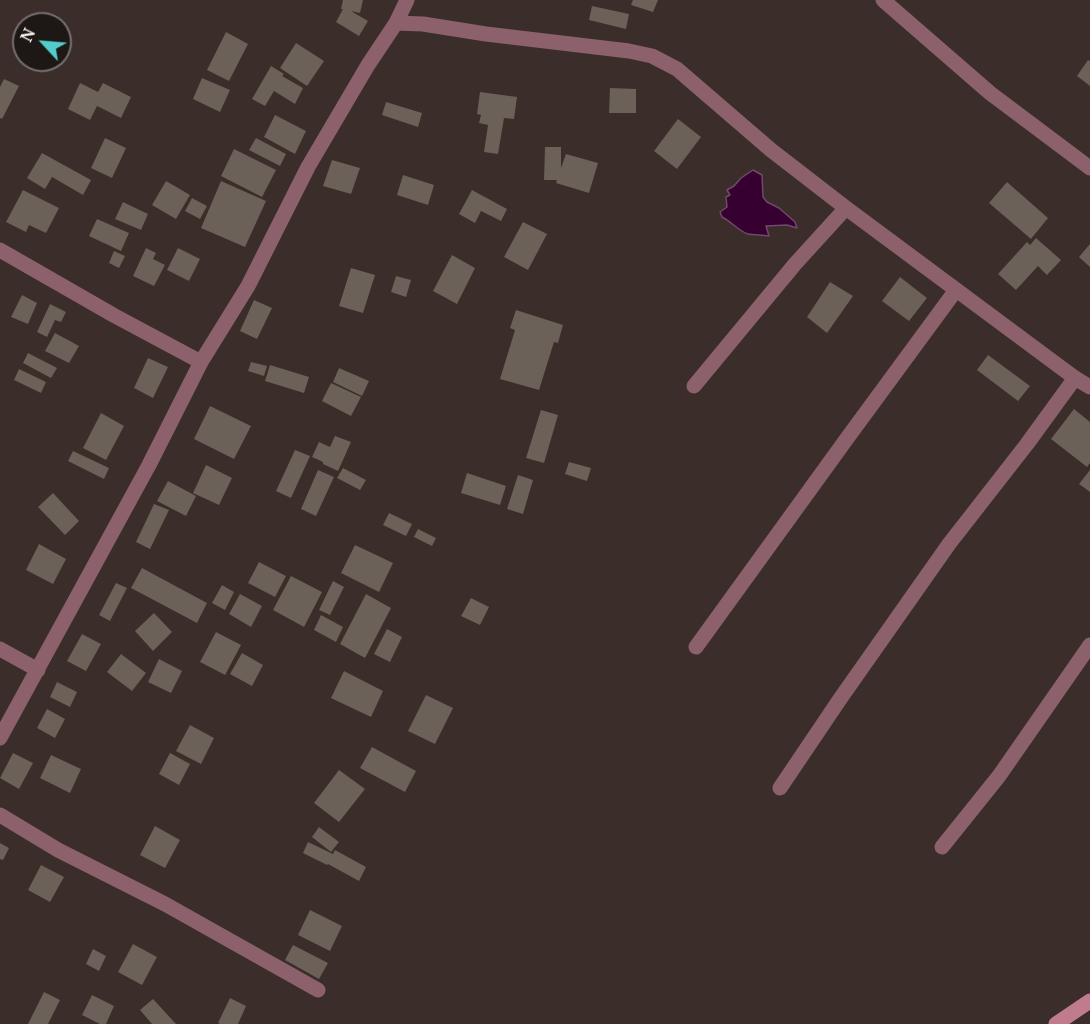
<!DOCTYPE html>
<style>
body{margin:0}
#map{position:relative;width:1090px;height:1024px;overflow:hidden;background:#3a2d2a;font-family:"Noto Serif",serif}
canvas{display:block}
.north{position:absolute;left:12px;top:12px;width:60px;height:60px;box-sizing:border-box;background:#1d1715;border:2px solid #766f6d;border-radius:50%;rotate:296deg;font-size:16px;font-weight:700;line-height:24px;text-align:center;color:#fcf3f1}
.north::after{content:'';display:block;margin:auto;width:21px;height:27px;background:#53cdca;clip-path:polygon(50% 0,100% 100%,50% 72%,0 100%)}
</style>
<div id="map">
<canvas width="1090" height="1024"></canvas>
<div class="north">N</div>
</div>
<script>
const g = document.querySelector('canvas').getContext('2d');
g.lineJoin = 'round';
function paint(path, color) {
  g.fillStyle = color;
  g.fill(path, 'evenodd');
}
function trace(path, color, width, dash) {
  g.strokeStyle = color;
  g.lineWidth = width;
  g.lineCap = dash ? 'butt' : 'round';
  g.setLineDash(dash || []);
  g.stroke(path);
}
const water = new Path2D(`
 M753,170L762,175L763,197L767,202L779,208L795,222L797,228L787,225L766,226L769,236C762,235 754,235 748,234C738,231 731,221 722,217L720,212L727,207L726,197L730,195L727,190L734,186L741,178Z`);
paint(water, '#360031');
trace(water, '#71496b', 1.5);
paint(new Path2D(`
 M343,0H363L360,13L351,11L368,21L359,36L336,22L343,9H341Z
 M633,0H658L653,12L631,5Z
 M592,6L629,14L626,29L589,20Z
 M226,32L248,44L229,81L207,70Z
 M296,43L324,61L307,86L280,68Z
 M1088,60L1090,61V86L1077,76Z
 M271,66L284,74L282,76L303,88L295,104L274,91L265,106L252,99Z
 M202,78L230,90L220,112L193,99Z
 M4,79L19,86L2,119L0,118V87Z
 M80,83L98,92L103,83L131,97L121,118L97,106L90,120L68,109Z
 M610,88L636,89V113H609Z
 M480,92L517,97L514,119L504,118L498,154L484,152L488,125L479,123L481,115L477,114Z
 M386,102L422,113L418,127L382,115Z
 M275,115L306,131L295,154L264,137Z
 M678,119L701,137L677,169L654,151Z
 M105,138L126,148L112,178L91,168Z
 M256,138L286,154L280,166L249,150Z
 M545,147H561V168L566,154L598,163L589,193L556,183L557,180H544Z
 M234,149L276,170L262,197L221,176Z
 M42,153L91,180L83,195L52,177L45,189L27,178Z
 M332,160L360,168L351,194L323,186Z
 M403,175L434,185L428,205L397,195Z
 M166,181L190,195L176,219L152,205Z
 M221,181L266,201L245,247L201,228Z
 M1007,182L1048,218L1031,239L989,203Z
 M23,190L59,208L46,233L29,225L26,232L6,222Z
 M472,190L507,209L501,221L481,211L475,223L459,214Z
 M192,198L207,206L200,219L185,211Z
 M123,202L148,214L141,230L115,219Z
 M97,219L129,233L121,251L89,236Z
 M523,222L547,234L528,270L504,257Z
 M1036,238L1061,260L1047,275L1038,266L1016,290L998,274L1027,242L1030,245Z
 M1090,244V267L1079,257Z
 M146,248L156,253L153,259L165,265L154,286L133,276Z
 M178,248L200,259L189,281L167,270Z
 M114,251L125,256L119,268L109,263Z
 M452,255L475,268L457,304L433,291Z
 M351,268L375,275L363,313L339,306Z
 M396,276L411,280L406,297L391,292Z
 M900,277L927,298L909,321L882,301Z
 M830,282L853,296L827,333L807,317Z
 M22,295L37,303L28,324L11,317Z
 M254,300L272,308L257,339L240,331Z
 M50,304L66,312L61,322L55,320L47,337L37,332Z
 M516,310L563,325L558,343L554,342L539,390L500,379L515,330L510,328Z
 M55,333L79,346L69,363L45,351Z
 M28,353L57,368L51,378L23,363Z
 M988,355L1030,386L1018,401L977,370Z
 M148,358L168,367L153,398L134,388Z
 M251,362L267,366L264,376L248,371Z
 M270,365L309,377L304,393L265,381Z
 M339,368L369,381L362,396L333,382Z
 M19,369L46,382L41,393L14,380Z
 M331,383L361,397L351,416L322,401Z
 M210,406L251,426L234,459L194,439Z
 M1074,409L1090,422V463L1087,467L1051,439Z
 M541,410L558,415L544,463L526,458Z
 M101,413L124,426L106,460L83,448Z
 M335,436L351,442L338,471L323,464V462L312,457L319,442L330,447Z
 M295,450L310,456L291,498L276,491Z
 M73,451L109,468L104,479L68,461Z
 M569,462L591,468L587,481L565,474Z
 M206,465L232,478L219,505L193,493Z
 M343,468L366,480L360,490L337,478Z
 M318,470L334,477L316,516L301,509Z
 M1090,470V492L1079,484Z
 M467,473L506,486L500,505L461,493Z
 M518,475L533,480L523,514L507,509Z
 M168,481L196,496L186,516L157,501Z
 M53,493L79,521L65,535L38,507Z
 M154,504L169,510L150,549L136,542Z
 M389,513L412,524L406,536L383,525Z
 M418,529L436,538L432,546L414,537Z
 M39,544L66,559L53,584L26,570Z
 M355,545L393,563L379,592L341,573Z
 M259,562L286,576L275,597L248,583Z
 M142,568L207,603L197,623L131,588Z
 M291,576L322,592L304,627L273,610Z
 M333,581L344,587L330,615L319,610Z
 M116,583L127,588L110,621L99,615Z
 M222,585L234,592L225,610L212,603Z
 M240,594L262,606L251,627L229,614Z
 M366,594L391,608L365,658L340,644Z
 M471,598L489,607L480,625L461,616Z
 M154,613L172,632L153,651L135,631Z
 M321,615L343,627L336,642L314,630Z
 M387,629L402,637L390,662L374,654Z
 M216,632L241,645L225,675L200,662Z
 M82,634L101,644L86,671L67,661Z
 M242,653L263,665L252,686L230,674Z
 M121,654L146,673L132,691L107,672Z
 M159,659L182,671L171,693L148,682Z
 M344,671L383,691L371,717L331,698Z
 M57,682L77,692L70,707L50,697Z
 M426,695L453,708L435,744L408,731Z
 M47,709L65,719L55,738L37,728Z
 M190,725L214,738L201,764L176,751Z
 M372,747L416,771L405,792L360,768Z
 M13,753L33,763L19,789L0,778Z
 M170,753L190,764L179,785L159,774Z
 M51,755L81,769L70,793L40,778Z
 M339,770L365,789L339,822L314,803Z
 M155,826L180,840L165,868L140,855Z
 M319,827L339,842L331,852L312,837Z
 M308,842L333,854L335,850L366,867L359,881L328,864L327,865L303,853Z
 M0,843L9,848L3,860L0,859Z
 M41,865L64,877L50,902L28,890Z
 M310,910L342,926L330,951L298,935Z
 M133,944L157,957L142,985L118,972Z
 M293,945L328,963L319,979L285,960Z
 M93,949L106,956L99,971L86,964Z
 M44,992L60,1000L48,1024H28Z
 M92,995L114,1006L106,1024H100L82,1015Z
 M230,998L246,1006L238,1024H220L218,1023Z
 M153,999L176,1024H152L140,1010Z`), '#6b6158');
trace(new Path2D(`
 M883,0L990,93L1090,168
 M396,23L423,24L486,34L629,51L652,56L677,69L771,150L846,208L1075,378L1090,387
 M0,250L115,316L201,362
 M694,386L795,264L846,208
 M696,647L848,437L956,290
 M0,649L38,670
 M0,738L149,465L201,362L248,286L308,167L368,65L396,23L407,0
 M780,788L840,699L949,544L1027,444L1075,378
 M0,815L58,850L165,904L318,990
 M942,847L999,776L1090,645`), '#8d616b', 15);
trace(new Path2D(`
 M1056,1024L1090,1001`), '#c07c8c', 15);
</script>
